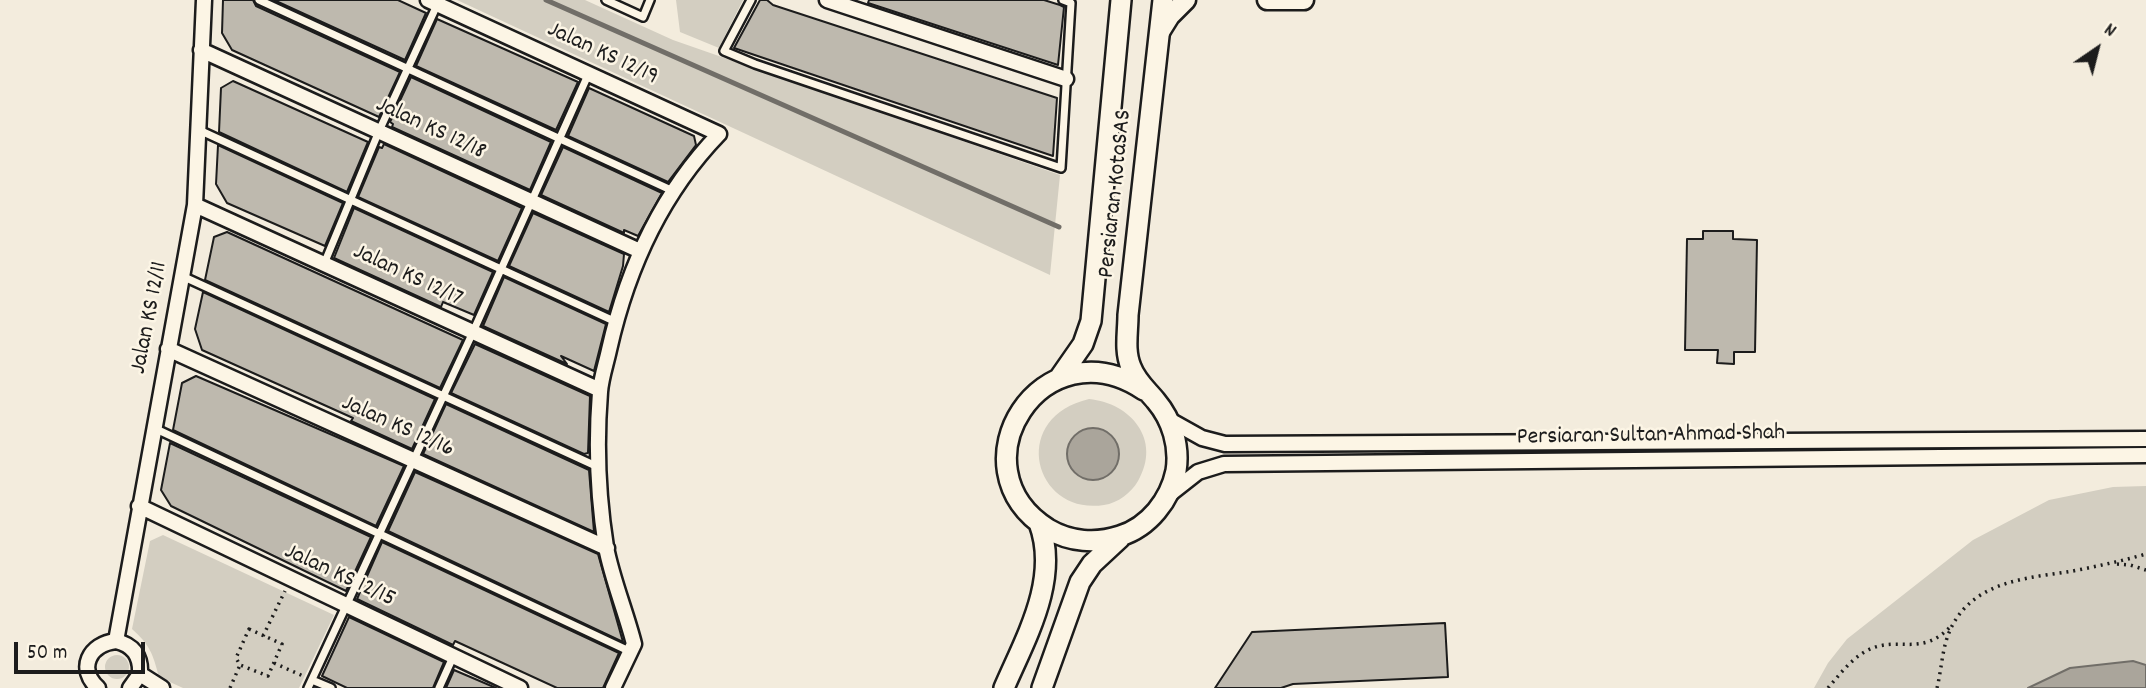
<!DOCTYPE html>
<style>
body{margin:0}
#map{position:relative;width:2146px;height:688px;overflow:hidden;background:#f3ecdd;font-family:Dekko,sans-serif}
canvas{display:block}
.north{position:absolute;left:2062px;top:14px;width:70px;height:70px;-webkit-text-stroke:5px #fcf5e5;paint-order:stroke;rotate:35deg;font-size:19px;font-weight:700;line-height:28px;text-align:center;color:#1c1c1c}
.north::after{content:'';display:block;margin:auto;width:24px;height:32px;background:#1c1c1c;clip-path:polygon(50% 0,100% 100%,50% 72%,0 100%)}
.scale{position:absolute;left:14px;top:642px;width:131px;height:32px;box-sizing:border-box;border:4px solid #1c1c1c;border-top:0;padding-left:9px;font-size:21px;line-height:24px;white-space:nowrap;color:#1c1c1c;-webkit-text-stroke:5px #fcf5e5;paint-order:stroke}
</style>
<div id="map">
<canvas width="2146" height="688"></canvas>
<div class="north">N</div>
<div class="scale">50 m</div>
</div>
<script>
const g = document.querySelector('canvas').getContext('2d');
g.lineJoin = 'round';
function paint(path, color) {
  g.fillStyle = color;
  g.fill(path, 'evenodd');
}
function trace(path, color, width, dash) {
  g.strokeStyle = color;
  g.lineWidth = width;
  g.lineCap = dash ? 'butt' : 'round';
  g.setLineDash(dash || []);
  g.stroke(path);
}
function write(font, color, halo, rows, align = 'center') {
  g.font = font + ' Dekko,sans-serif';
  g.lineWidth = 5;
  g.setLineDash([]);
  g.textBaseline = 'middle';
  g.strokeStyle = halo;
  g.fillStyle = color;
  for (const [text, x, y, turn = 0] of rows) {
    g.save();
    g.translate(x, y);
    g.rotate((+turn || 0) * Math.PI / 180);
    g.textAlign = isNaN(turn) ? turn : align;
    if (halo) g.strokeText(text, 0, 0);
    g.fillText(text, 0, 0);
    g.restore();
  }
}
paint(new Path2D(`
 M457,0H585L673,40L1060,175L1050,275Z
 M676,0H743L719,48L680,32Z
 M1089,399C1131,403 1162,440 1138,481C1131,493 1118,503 1104,505C1034,516 1008,418 1089,399ZM1102,430C1123,442 1124,476 1098,479C1073,482 1062,459 1071,439Z
 M2146,486V665L2133,661L2070,668L2028,688H1814L1828,663L1847,639L1973,540L2049,500L2113,487Z
 M163,535L334,615L299,688H183L159,677C153,654 150,645 132,629L150,541Z
 M105 667a12 12 0 1 1 24 0a12 12 0 1 1-24 0Z`), '#d3cec1');
const water = new Path2D(`
 M1067 454a26 26 0 1 1 52 0a26 26 0 1 1-52 0Z
 M2133,661L2146,665V688H2028L2070,668Z`);
paint(water, '#aaa59b');
trace(water, '#716e68', 2);
trace(new Path2D(`
 M546,0L1059,227`), '#716e68', 5);
const building = new Path2D(`
 M223,0H253L256,6L400,72L379,117L232,50L222,33Z
 M274,0H398L426,13L405,60Z
 M760,0H767L773,5L1057,98L1053,156L734,48Z
 M869,0H1044L1060,5L1064,7L1058,65L868,3Z
 M437,19L578,82L556,130L416,66Z
 M411,77L551,142L530,190L392,127L393,124L390,122Z
 M233,81L368,142L347,192L219,132L221,88Z
 M589,88L694,136L696,145L668,182L568,136Z
 M384,144L522,208L498,261L358,197L379,147L382,148Z
 M218,145L343,203L325,246L227,203L216,184Z
 M563,147L662,193L638,236L624,230V233L541,195Z
 M354,208L493,272L474,315L443,302L441,307L334,258Z
 M533,213L624,254L623,266L609,312L509,266Z
 M1703,231H1733V239L1757,240L1755,352H1734V364L1717,363L1718,350H1685L1687,239H1703Z
 M227,232L463,340L440,388L205,280L214,237Z
 M504,277L606,324L594,371L561,356L567,364L483,326Z
 M203,292L435,399L412,449L351,421L353,418L202,350L195,329Z
 M475,344L590,396L588,453L584,454L451,393Z
 M196,376L404,466L376,526L173,430L182,383Z
 M446,404L589,470L594,532L423,454Z
 M170,443L371,537L346,591L171,506L161,490Z
 M415,472L598,554L623,642L388,531Z
 M382,542L619,653L603,688H557L455,641L453,645L357,599Z
 M349,617L444,662L433,688H347L322,676Z
 M1445,623L1448,677L1293,684L1281,688H1215L1252,632Z
 M454,670L496,688H446Z`);
paint(building, '#beb9ae');
trace(building, '#1c1c1c', 2);
const service = new Path2D(`
 M259,0L673,191
 M606,0L643,17L650,0
 M751,0L724,51L755,64L1061,168L1071,3L1063,0
 M199,130L616,322
 M324,264L379,131L437,5
 M182,276L598,467
 M154,428L631,652
 M312,680L331,688
 M308,688L473,332L588,75
 M439,688L453,657`);
const minor = new Path2D(`
 M428,0L719,134C661,194 627,270 609,350C606,364 601,378 600,392C596,442 598,497 606,547C612,579 626,612 634,644L613,688
 M827,0L1066,79
 M201,50L640,251
 M195,205L600,390
 M168,349L607,548
 M1168,419L1202,438L1225,444L2146,439
 M1170,494L1198,472L1224,464L2146,455
 M139,506L520,688
 M116,641L195,205L204,0
 M140,674L162,688
 M98,688C77,669 89,644 116,641C133,645 141,656 140,674L130,688`);
const tertiary = new Path2D(`
 M1267,0H1304
 M1160,32L1170,16L1186,0`);
const secondary = new Path2D(`
 M1060,377L1083,344L1091,321L1121,0
 M1144,390C1043,322 950,467 1048,529C1070,542 1096,544 1120,536C1149,527 1170,500 1176,471C1180,446 1172,420 1156,401C1147,390 1136,381 1131,367C1124,351 1128,332 1128,315L1163,0
 M1004,688C1026,637 1060,579 1039,523
 M1042,688L1080,582L1092,564L1120,538`);
trace(service, '#1c1c1c', 12);
trace(minor, '#1c1c1c', 19);
trace(tertiary, '#1c1c1c', 23);
trace(secondary, '#1c1c1c', 24);
trace(new Path2D(`
 M2117,564L2130,565L2146,570
 M249,629L282,644L268,676L240,665L236,658Z
 M263,636L285,591
 M274,663L303,676
 M230,688L240,665
 M1828,688C1840,674 1851,659 1868,650C1899,635 1921,658 1951,626
 M1937,688C1942,668 1942,645 1952,626C1976,580 2029,578 2073,571C2098,566 2122,561 2146,554`), '#1c1c1c', 3.5, [2, 5]);
trace(service, '#fcf5e5', 7);
trace(minor, '#fcf5e5', 14);
trace(tertiary, '#fcf5e5', 18);
trace(secondary, '#fcf5e5', 19);
write('24px', '#1c1c1c', '#fcf5e5', [
 ["Jalan KS 12/19",602,55,25],
 ["Jalan KS 12/18",430,130,25],
 ["Persiaran KotaSAS",1117,194,-84],
 ["Jalan KS 12/17",407,277,25],
 ["Jalan KS 12/11",151,318,-79],
 ["Jalan KS 12/16",397,428,24],
 ["Persiaran Sultan Ahmad Shah",1651,437,-1],
 ["Jalan KS 12/15",339,577,25]
]);
</script>
